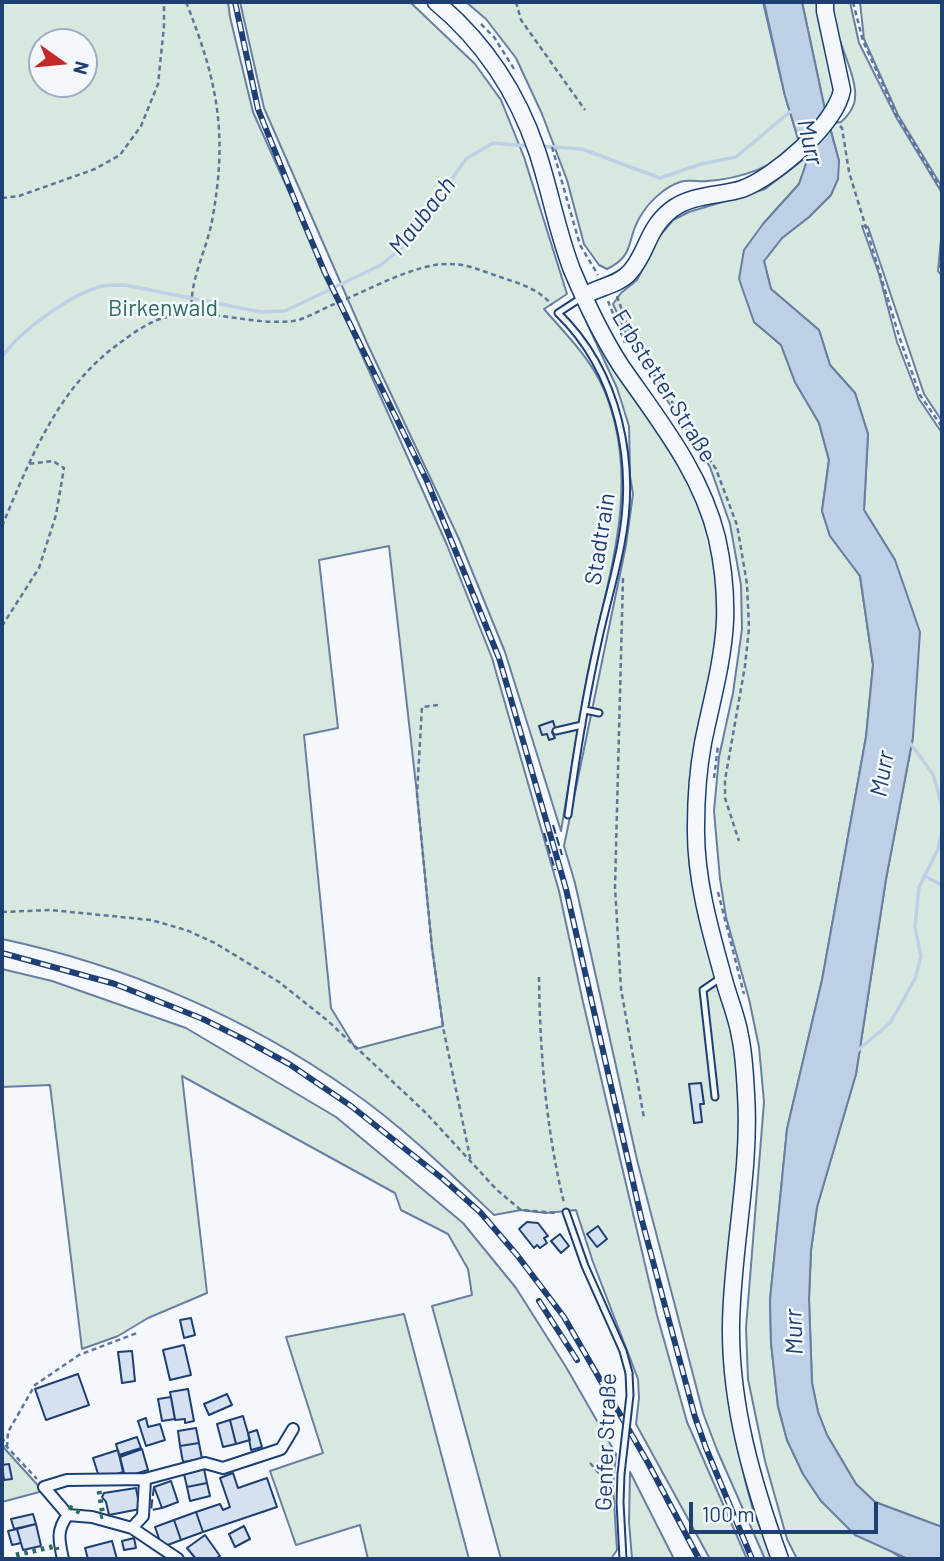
<!DOCTYPE html>
<meta charset="utf-8">
<style>
body{margin:0}
#map{position:relative;width:944px;height:1561px;overflow:hidden;background:#f4f7fb;font-family:Barlow,sans-serif}
canvas{display:block}
.frame{position:absolute;inset:0;border:4px solid #1d3f73;pointer-events:none}
.north{position:absolute;left:28px;top:28px;width:70px;height:70px;box-sizing:border-box;background:#f4f7fb;border:2px solid #9eadc5;border-radius:50%;rotate:105deg;font-size:19px;font-weight:700;line-height:28px;text-align:center;color:#1d3f73}
.north::after{content:'';display:block;margin:auto;width:24px;height:32px;background:#c62828;clip-path:polygon(50% 0,100% 100%,50% 72%,0 100%)}
.scale{position:absolute;left:689px;top:1502px;width:189px;height:32px;box-sizing:border-box;border:4px solid #1d3f73;border-top:0;padding-left:9px;font-size:21px;line-height:24px;white-space:nowrap;color:#1d3f73;-webkit-text-stroke:5px #f4f7fb;paint-order:stroke}
</style>
<div id="map">
<canvas width="944" height="1561"></canvas>
<div class="frame"></div>
<div class="north">N</div>
<div class="scale">100 m</div>
</div>
<script>
const g = document.querySelector('canvas').getContext('2d');
g.lineJoin = 'round';
function paint(path, color) {
  g.fillStyle = color;
  g.fill(path, 'evenodd');
}
function trace(path, color, width, dash) {
  g.strokeStyle = color;
  g.lineWidth = width;
  g.lineCap = dash ? 'butt' : 'round';
  g.setLineDash(dash || []);
  g.stroke(path);
}
function write(font, color, halo, rows, align = 'center') {
  g.font = font + ' Barlow,sans-serif';
  g.lineWidth = 5;
  g.setLineDash([]);
  g.textBaseline = 'middle';
  g.strokeStyle = halo;
  g.fillStyle = color;
  for (const [text, x, y, turn = 0] of rows) {
    g.save();
    g.translate(x, y);
    g.rotate((+turn || 0) * Math.PI / 180);
    g.textAlign = isNaN(turn) ? turn : align;
    if (halo) g.strokeText(text, 0, 0);
    g.fillText(text, 0, 0);
    g.restore();
  }
}
const green = new Path2D(`
 M2,2H228L230,17L253,112L447,545L492,658L559,891L583,1002L657,1315L687,1422L747,1559H710L636,1424L639,1398L638,1379L593,1262L576,1210L546,1213L521,1210L494,1215C448,1171 402,1126 350,1090C246,1017 125,965 2,939ZM42,42H84V84H42ZM389,546L417,794L432,948L443,1026L356,1049L331,1008L304,735L338,728L319,560Z
 M240,2H410L475,64L501,100L524,157L567,294L544,309C569,338 595,362 608,400C641,492 606,581 588,673C578,725 570,778 561,831L505,652L459,539L367,343L264,108Z
 M466,2H763L785,96L799,142C777,167 739,179 707,181C699,182 688,179 680,182C664,187 648,203 640,217C626,239 636,255 607,269L599,265L584,244L567,180L542,114L516,58L486,19Z
 M802,2H817C818,42 851,73 825,110Z
 M832,2H850L859,43L896,117L942,193V228L938,271L942,276V421L924,394L868,227L862,226L879,274L897,342L919,399L942,433V1527L875,1502L856,1484L827,1435L818,1412L812,1383L809,1299L811,1250L817,1207L856,1074L886,879L913,737L895,560L864,510L868,434L855,393L830,365L819,330L771,289L764,261L782,238L809,217L831,195L839,161L830,127L834,123L841,122C847,117 854,108 855,99C858,73 831,34 832,2Z
 M860,2H942V187L898,115L864,39Z
 M804,159L806,164L799,184L763,224L754,322L781,345L795,382L819,423L829,460L822,511L830,536L860,576L873,665L866,737L822,980L787,1129L770,1300L771,1343L778,1407L787,1440L803,1474L821,1501L898,1556L908,1559H797L787,1539L765,1461L748,1379L746,1328L764,1102L759,1047L749,999L726,917L720,879L714,811L719,757L733,693L742,629L741,585L730,524L710,467L631,344L613,304L621,293L637,280L658,238L673,220L689,212L765,189Z
 M586,321L687,477L711,540L719,582L720,621L689,834L690,866L711,955L735,1038L741,1097L740,1141L727,1329V1389L745,1480L753,1510L773,1559H765L717,1450L703,1413L637,1160L575,883L564,846L626,545L633,494L630,476L629,426L617,388Z
 M2,969L52,981L186,1028L336,1117L463,1223L516,1288L566,1367L616,1454L613,1485L617,1550L611,1559H501L432,1306L472,1295L468,1269L448,1234L401,1210L395,1193L182,1076L207,1293L148,1318L118,1336L82,1349L50,1085L2,1087Z
 M404,1314L469,1559H368L360,1525L296,1545L270,1471L323,1453L286,1337Z
 M2,1443L5,1449L43,1491L2,1502Z
 M630,1472L674,1559H632L629,1522Z`);
paint(green, '#d7e8df');
trace(green, '#687fa3', 2);
const water = new Path2D(`
 M764,2H802L825,110L839,161L838,179L831,195L809,217L782,238L764,261L771,289L819,330L830,365L855,393L868,434L864,510L895,560L920,632L913,737L886,879L856,1074L817,1207L811,1250L809,1299L812,1383L818,1412L827,1435L856,1484L875,1502L942,1527V1559H908L855,1535L821,1501L803,1474L787,1440L778,1406L771,1343L770,1300L787,1129L822,980L866,737L873,665L860,576L830,536L822,511L829,460L819,423L795,382L781,345L754,322L739,279L744,250L763,224L799,184L806,164L785,96Z`);
paint(water, '#bed0e5');
trace(water, '#687fa3', 2);
trace(new Path2D(`
 M540,146L582,149L660,178L701,164L736,157L791,111
 M2,357C20,331 72,293 103,286C110,285 118,285 125,285L261,312L285,311L381,265L404,246L466,159L493,143L529,146
 M910,743L933,774L942,806
 M924,876L942,885
 M857,1051L890,1023L915,979L921,957L915,927L919,887L938,849L942,833`), '#bed0e5', 3.5);
const building = new Path2D(`
 M553,721L556,731L552,732L555,738L549,740L547,734L542,735L539,726Z
 M701,1083L704,1104H700L702,1122L694,1123L689,1084Z
 M527,1222L538,1223L548,1236L544,1238L547,1243L540,1248L537,1245L534,1248L519,1229Z
 M598,1226L607,1239L597,1247L587,1234Z
 M560,1234L569,1246L561,1253L551,1241Z
 M191,1318L195,1335L184,1338L180,1320Z
 M184,1345L191,1375L170,1380L163,1350Z
 M132,1351L135,1381L122,1383L118,1352Z
 M78,1374L89,1405L46,1420L35,1389Z
 M188,1389L194,1421L185,1423V1419L175,1420L170,1392Z
 M227,1394L232,1405L209,1415L204,1404Z
 M171,1397L175,1419L162,1421L158,1399Z
 M243,1416L250,1440L236,1444L230,1420Z
 M146,1418L148,1427L160,1424L165,1440L146,1446L138,1421Z
 M230,1420L236,1444L223,1447L217,1424Z
 M196,1428L199,1443L180,1446L178,1431Z
 M257,1430L262,1447L251,1450L248,1433Z
 M137,1437L141,1448L119,1455L116,1444Z
 M199,1443L202,1459L183,1462L180,1446Z
 M142,1449L148,1470L125,1477L120,1457Z
 M118,1450L123,1472L100,1480L93,1458Z
 M9,1464L12,1479L4,1480L2,1465Z
 M204,1469L207,1483L187,1487L184,1474Z
 M233,1473L238,1488L267,1478L277,1507L203,1532L196,1512L220,1504L223,1510L230,1507L220,1478Z
 M171,1481L178,1502L162,1508L154,1487Z
 M207,1483L210,1496L190,1501L187,1487Z
 M136,1488L140,1509L109,1515L106,1502L102,1497L104,1493Z
 M196,1512L203,1532L181,1540L174,1520Z
 M33,1514L36,1524L14,1529L11,1519Z
 M174,1520L181,1540L165,1546L161,1544L155,1527Z
 M36,1524L41,1546L23,1550L17,1529Z
 M244,1526L250,1539L235,1547L229,1534Z
 M17,1529L21,1543L12,1545L8,1531Z
 M205,1535L220,1556L215,1559H196L187,1548Z
 M134,1538L136,1548L124,1550L122,1541Z
 M112,1541L117,1559H88L85,1548Z`);
paint(building, '#d5e0f0');
trace(building, '#1d3f73', 2);
const lane = new Path2D(`
 M585,710L599,713
 M556,731L582,725
 M568,815C576,757 585,699 598,642C605,609 615,577 621,544C637,463 619,372 558,313L581,298
 M715,1097L703,990L722,977
 M566,1212L585,1266L623,1351L629,1373
 M621,1474L620,1502L623,1559`);
const street = new Path2D(`
 M145,1479L67,1480L44,1487L68,1515L92,1517L132,1528L178,1559
 M132,1528L143,1516L145,1479L205,1463L223,1468L281,1449L293,1429
 M63,1559C59,1541 56,1530 68,1515`);
const secondary = new Path2D(`
 M436,2C483,41 517,92 537,151C550,190 557,231 572,270C586,303 601,335 621,366C659,421 701,472 717,538C723,565 726,593 725,621C723,662 711,703 703,743C698,770 696,798 696,826C695,878 710,930 724,980C729,999 737,1017 740,1036C744,1054 745,1075 746,1094C751,1170 732,1249 731,1325C730,1406 753,1484 780,1559
 M584,296C598,287 619,285 630,272C648,252 646,230 671,210C691,194 720,196 742,189C775,177 836,124 842,90L825,11V2`);
trace(lane, '#1d3f73', 9);
trace(street, '#1d3f73', 14);
trace(secondary, '#1d3f73', 19);
trace(new Path2D(`
 M186,2C218,82 228,135 212,221C206,252 188,283 192,315
 M516,2L521,20L585,110
 M853,2L863,41L897,116L942,190
 M481,24L494,37L516,72
 M840,126L842,128L849,172L900,339L920,395L942,427
 M552,147L580,245L598,275
 M2,198L19,196L95,169L120,155L141,126L158,84L164,26V2
 M942,246L940,270L942,273
 M617,296L633,342L641,355L716,469L737,525L747,584L749,628L745,666L725,780V798L739,841
 M608,301L625,343
 M2,526C30,460 57,389 117,345C132,334 149,321 167,317C208,307 251,326 293,321C306,319 320,310 332,305C365,292 417,262 451,264C466,264 483,271 497,276C518,283 538,288 552,305
 M623,578L615,887L621,989L644,1118
 M2,626L39,568L56,515L64,468L53,461L28,464
 M438,705L422,707L417,794L432,948L443,1027L471,1162
 M714,778L718,746
 M718,892L744,994
 M2,912L51,910L151,920L186,930L215,943L279,982L328,1021L425,1112L497,1190L521,1210L558,1213
 M539,977C540,1054 546,1129 564,1203
 M2,1437L7,1447L37,1479
 M7,1447L8,1432L35,1385L79,1355L137,1333
 M590,1463L606,1481L613,1486`), '#5e769c', 2.5, [5, 3.5]);
trace(lane, '#f4f7fb', 5);
trace(street, '#f4f7fb', 10);
trace(secondary, '#f4f7fb', 16);
const rail = new Path2D(`
 M235,2L258,109L301,216L325,273L427,481L499,658L566,889L641,1217L695,1417L706,1448L752,1559
 M2,953L115,984L203,1019L245,1040L289,1064L351,1106L443,1179L480,1212L517,1255L564,1317L648,1463L699,1559
 M539,1301L577,1360`);
trace(rail, '#1d3f73', 6);
trace(rail, '#f4f7fb', 3.5, [10]);
const laneBridge = new Path2D(`
 M621,1474L630,1395L629,1373`);
trace(laneBridge, '#1d3f73', 9, []);
trace(laneBridge, '#f4f7fb', 5);
trace(new Path2D(`
 M99,1491L103,1516L100,1517
 M69,1507L81,1513
 M16,1555L56,1546L57,1550`), '#2c6c60', 5, [3.5, 5]);
trace(new Path2D(`
 M553,825L562,855
 M544,833L555,870
 M154,1487L151,1510L162,1508`), '#1d3f73', 2, [9, 3.5]);
write('23px', '#2c6c60', '#f4f7fb', [
 ["Birkenwald",163,308]
]);
write('23px', '#1d3f73', '#f4f7fb', [
 ["Erbstetter Straße",664,386,58],
 ["Stadtrain",600,539,-81],
 ["Genfer Straße",606,1442,-88]
]);
write('italic 24px', '#1d3f73', '#f4f7fb', [
 ["Murr",810,142,77],
 ["Maubach",422,216,-52],
 ["Murr",882,774,-80],
 ["Murr",794,1332,-92]
]);
</script>
